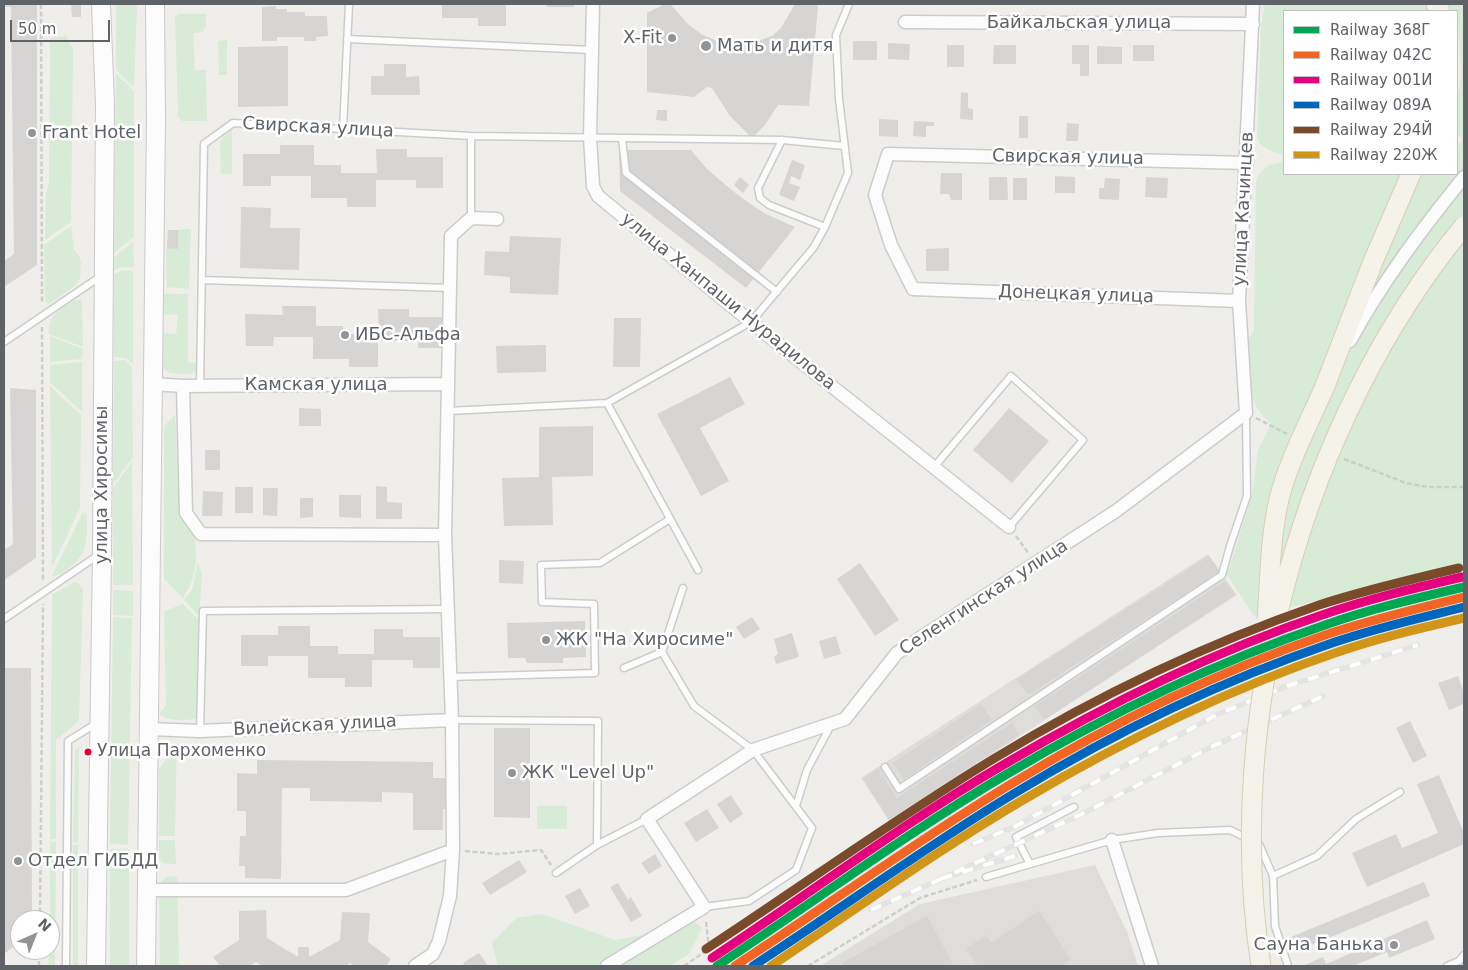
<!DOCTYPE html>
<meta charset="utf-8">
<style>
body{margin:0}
#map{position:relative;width:1468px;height:970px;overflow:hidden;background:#efeeea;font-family:"DejaVu Sans",sans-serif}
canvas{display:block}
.frame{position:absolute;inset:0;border:5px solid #5f6368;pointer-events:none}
.legend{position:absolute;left:1283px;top:10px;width:175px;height:165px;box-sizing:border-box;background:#fff;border:1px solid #bfc1c3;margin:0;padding:6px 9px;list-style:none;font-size:15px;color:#5f6368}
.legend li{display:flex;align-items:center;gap:10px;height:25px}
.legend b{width:25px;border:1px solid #bfc1c3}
.north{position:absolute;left:10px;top:910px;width:50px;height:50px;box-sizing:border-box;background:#fff;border:1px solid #bfc1c3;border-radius:50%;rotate:44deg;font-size:14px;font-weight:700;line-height:20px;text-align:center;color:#5f6368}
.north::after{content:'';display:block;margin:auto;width:18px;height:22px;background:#919496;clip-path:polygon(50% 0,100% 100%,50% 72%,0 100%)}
.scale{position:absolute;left:10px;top:20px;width:100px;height:22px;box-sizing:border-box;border:2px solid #5f6368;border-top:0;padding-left:6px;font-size:15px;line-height:18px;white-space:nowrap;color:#5f6368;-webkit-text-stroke:4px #fff;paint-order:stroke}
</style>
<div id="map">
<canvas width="1468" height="970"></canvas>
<div class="frame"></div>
<ul class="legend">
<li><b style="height:6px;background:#00a651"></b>Railway 368Г</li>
<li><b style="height:6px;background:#f26522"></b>Railway 042С</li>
<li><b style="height:6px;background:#e5007d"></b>Railway 001И</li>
<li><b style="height:6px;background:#0065bd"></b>Railway 089А</li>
<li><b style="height:6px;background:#7a4b2a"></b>Railway 294Й</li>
<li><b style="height:6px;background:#d1951a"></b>Railway 220Ж</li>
</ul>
<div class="north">N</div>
<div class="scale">50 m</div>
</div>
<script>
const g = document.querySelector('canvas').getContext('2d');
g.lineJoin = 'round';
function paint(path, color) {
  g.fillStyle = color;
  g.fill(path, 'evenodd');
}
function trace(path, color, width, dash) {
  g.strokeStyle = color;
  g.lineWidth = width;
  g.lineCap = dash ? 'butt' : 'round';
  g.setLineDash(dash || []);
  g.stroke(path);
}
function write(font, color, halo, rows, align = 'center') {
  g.font = font + ' "DejaVu Sans",sans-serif';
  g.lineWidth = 5;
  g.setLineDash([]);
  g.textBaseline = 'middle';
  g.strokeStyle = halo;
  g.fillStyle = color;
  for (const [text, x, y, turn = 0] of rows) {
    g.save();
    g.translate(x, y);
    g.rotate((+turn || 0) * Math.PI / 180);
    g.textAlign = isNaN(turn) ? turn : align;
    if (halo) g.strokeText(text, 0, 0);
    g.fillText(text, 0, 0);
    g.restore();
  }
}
paint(new Path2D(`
 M1208,554L1237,595L889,821L861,778Z
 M1095,865L1128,934L1138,966H820L920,904Z`), '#dfddda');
paint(new Path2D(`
 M116,4H137L134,88L116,70Z
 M1265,4H1425L1430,11H1284V174H1457V148L1463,138L1457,135V100L1460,84L1461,71L1457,11H1452L1448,4H1464V565L1393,579L1358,591L1254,616L1227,575L1252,495L1258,450L1271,424C1248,404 1247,379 1241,351L1254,330L1256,182C1260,167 1269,165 1282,162V154C1270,151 1263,149 1257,139L1261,28Z
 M179,14H206V28L203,29V32L193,33L195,70H206L207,121H182L178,117L175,17Z
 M66,36L73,49L71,222L45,240L46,194L49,183L50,38Z
 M227,40V75H219L218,41Z
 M116,73L134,91V237L114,253Z
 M232,128V174H221L220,141Z
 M71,226L74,250L79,256L81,263L80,278L76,285L49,304L45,302L44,245Z
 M191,229L189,289L167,287L166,251L167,248H178V230Z
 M133,242L134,267H123L114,270V257Z
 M123,270L133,271V364L126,358L114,357V274Z
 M162,294H188V363L198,362L197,369L191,374C185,374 177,374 171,373C156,370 161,344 161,333L176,334L178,315L162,314Z
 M75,300H81L82,305L83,347L49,334C48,313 61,310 75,300Z
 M50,336L83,349L82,359L50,362Z
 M125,360L132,367L133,457L113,484L114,361Z
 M82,362V412L50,382V365Z
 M50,386L81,415L80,508L52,567Z
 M175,415C178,444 175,474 180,504C182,513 189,522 192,532C200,554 196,579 183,598L164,579V426Z
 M132,462L133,585H113V488Z
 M83,512L87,514C87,535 89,554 70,567C64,572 60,576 52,576Z
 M198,562L202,575L199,616L184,600L192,590Z
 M74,582L78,583L83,590L79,721L56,740V839H50L52,595Z
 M113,590L133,591V616L113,615Z
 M183,604L199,620L200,710L195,719C184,720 168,722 159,714L166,705L164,615L165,611Z
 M113,617L132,618L128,845L110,844Z
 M177,743L175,836H159V770Z
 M79,747L78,842H73L75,751Z
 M537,806H567V829H537Z
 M159,840H175L176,864L163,863L159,858Z
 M56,841L55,966H48L49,950H50V842Z
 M73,845H78V966L73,965Z
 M110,849H129V966H110Z
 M169,876L177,877L179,966H160L159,889L163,880Z
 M683,912L702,928L689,954L670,966H498L492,943L516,918L542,914L615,940L653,933Z`), '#d8ebd6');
paint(new Path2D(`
 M4,4H37V265L4,287V261L14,254L11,7H4Z
 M71,4H81V17H72Z
 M442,4H506V26H478V18H442Z
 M546,4H574V7H547Z
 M665,4H670L688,24L701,34L717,41L744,43L758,41L772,36L781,28L795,4H812L818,6L809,106L778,105L765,125L752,138L730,116L712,88L707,87L694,97L647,92V13Z
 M276,6V9H287V12H305V16H327L328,36L316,37V41H304V37H277V41H262V7Z
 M853,41H877V60H853Z
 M888,43L910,44L909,60L888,59Z
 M947,45H964V67H947Z
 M994,45H1016V64H993Z
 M1072,45H1089V76H1080V64H1072Z
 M1133,45H1154V61H1133Z
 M288,46V106L238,107V47Z
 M1097,46L1122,47V64H1097Z
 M384,64H406V77L419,76L420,95H371V76H384Z
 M961,92L968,93V108L973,109V120L960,119Z
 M657,110H667V121L656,120Z
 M1019,116H1028V138H1019Z
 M879,119L898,120V137L879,136Z
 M914,121L934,122V126H926V137L913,136Z
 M1067,123L1079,124L1078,141H1066Z
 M280,145H314V165H341V173H377L376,149H407V157H443V188H416V180H376V207H347V198H311V176H271V186H243V154H280Z
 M619,150H691L707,169L728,187L746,201L766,214L795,227L746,288L620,191Z
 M792,160L805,165L800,180L791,176L789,183L800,187L794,201L779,195Z
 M941,173H962V200H951L949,194H940Z
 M1055,176L1075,177V193H1055Z
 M740,177L749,185L743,193L734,185Z
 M989,177H1007L1008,200H989Z
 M1146,177L1168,178L1167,198L1145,197Z
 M1013,178H1027V200H1013Z
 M1105,178L1120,179L1119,200L1099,199V188H1104Z
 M241,207L271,208L270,228H300L299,270L240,268Z
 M168,230H178V249L167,248Z
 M510,236L561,238L558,295L510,293V277L484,275L485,251L509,252Z
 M949,248V271H926V249Z
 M282,306H316V326H343V334H379L378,309H409V317H445V348H418V341H378V367H349V359H313V337H274L273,346H246L245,314L283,315Z
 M614,318H641L640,367H613Z
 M546,345V372L497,373L496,346Z
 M730,377L745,404L700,428L729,481L701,496L657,414Z
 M10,388L36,390V558L4,580V550L13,544Z
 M299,408L321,409V426H299Z
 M1009,408L1049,441L1012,483L973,450Z
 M593,426V476L552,477L553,525L504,526L502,478L539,477V427Z
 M205,450H220V470H205Z
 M376,486L387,487V502L402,503V519H376Z
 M235,487H253V513H235Z
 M263,488H278L277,516L263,515Z
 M203,491L223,492L222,516H202Z
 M339,495H361V518L339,517Z
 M300,498H313V517L300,518Z
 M1209,556L1220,571L1028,695L1017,679Z
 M499,560L524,561L523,584L499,583Z
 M860,563L899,620L875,636L837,579Z
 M1225,581L1235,595L1044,720L1035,706Z
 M752,617L760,629L744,639L736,627Z
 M585,621L586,657L563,658V663H527L525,658H508L507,623Z
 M278,626H310V646H338V654H374V629H403V637H440V668H413V660H372V687H345V678H308V656H268V666H241V635H278Z
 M792,633L799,657L776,664L774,657L778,654L774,639Z
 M836,636L841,654L824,659L819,641Z
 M4,668H31L32,920H20V942L4,954Z
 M1458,676L1464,693V704L1449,710L1438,683Z
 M981,704L992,720L904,779L893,763Z
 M1410,721L1427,756L1413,763L1396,728Z
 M1012,723L1019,735L889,819L863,778L878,769L897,798Z
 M494,728H530V818L494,817Z
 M257,760L433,762V778H450L449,809H443V830H413V793L382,792V802L310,801V788H282L281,879L245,878V866H239L240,836H246V811H237V773L257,774Z
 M1439,775L1464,833V844L1367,887L1352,853L1396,834L1402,848L1438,833L1417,784Z
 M731,795L743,814L730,823L717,804Z
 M707,809L719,828L696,842L684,823Z
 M655,854L662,866L649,874L641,863Z
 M519,860L527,872L490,895L482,883Z
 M1424,882L1430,896L1297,951L1291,937Z
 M618,883L628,900L631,897L642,916L631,922L610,887Z
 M580,888L590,906L575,914L565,896Z
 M266,910L267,938L298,957V947H309V957L340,940L342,912L370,913L368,942L391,959L386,966H354L350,963L346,966H263L256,962L249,966H220L213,957L239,940V911Z
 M1039,911L1071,960L1061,966H978L966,949L986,935L991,943Z
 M927,916L954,966H844L842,963Z
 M1427,920L1435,939L1389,958L1387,952L1353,966H1302L1323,957L1326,964Z
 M479,953L488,966H465L463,963Z`), '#d6d5d3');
const lane = new Path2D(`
 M347,39L592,50
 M343,129L349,4
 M471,136V218
 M622,139L626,173L777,292
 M782,140L758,188L760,198L769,205L825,227
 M202,280L450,288
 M4,342L101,276
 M200,386L204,144L233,123L471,136L782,140L844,146
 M448,411L607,403
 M934,467L1011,376L1083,440L1009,527
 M698,570L607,403L751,322L814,247L825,227L848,173L839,99L836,35L849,4
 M4,619L100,554
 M662,652L683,588
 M624,668L662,652L694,706L753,750L812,828L796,870L749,901L704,907
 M450,677L595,673L594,604L542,602L541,565L600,563L670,519
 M452,720L598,721L597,845
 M200,731L203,611L448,609
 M885,767L899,789L1222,575L1230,546L1247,496L1246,415
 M796,806L807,770L831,725
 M1030,864L1016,837L1074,807
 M556,873L597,845L647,819
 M1273,876L1317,856L1356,819L1400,792
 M986,877L1112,840L1158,833L1230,830L1259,844L1273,876L1275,926L1288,966
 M66,966L68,741L97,723
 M1447,966L1459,961L1464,955`);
const street = new Path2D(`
 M593,4L590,137L593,186L598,196L751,322L1009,527
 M905,22L1253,24
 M1239,301L913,289L891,245L875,195L888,154L1247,163
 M1350,341C1382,282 1422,229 1464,177
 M152,384L183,386L186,513L201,534L445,535
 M183,386L448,384
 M149,729L200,731L452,720
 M1112,840L1152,966
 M147,890H346L453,850
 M415,966L433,954L439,941L450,896L453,850L452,720L445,535L451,236L471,218L497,219
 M607,966L704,907L647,819L753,750L845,719L897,653L1116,511L1246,413L1239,301L1253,4`);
const secondary = new Path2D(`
 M96,966L102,552L105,104L101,4
 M146,966L156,120L155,4`);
const primary = new Path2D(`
 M1436,4L1440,11
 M1325,386L1372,264L1411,174`);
trace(lane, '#cbcccc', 9);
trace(street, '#cbcccc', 15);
trace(secondary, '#cacacb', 20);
trace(primary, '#d7ceb8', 21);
trace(new Path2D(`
 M41,4L42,304
 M42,327L43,581
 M1256,418L1287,434
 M1344,459L1406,483L1428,487H1464
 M1016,536L1029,554
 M465,851L498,854L541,850L551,865
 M40,920L43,604
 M39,966V950
 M684,966L709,949L706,921
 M735,966L808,918
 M808,966L920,898L977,880`), '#cacfcc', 2.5, [5, 2.5]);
trace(lane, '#fdfcfc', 6);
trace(street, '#fdfcfc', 12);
trace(secondary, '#fdfcfc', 18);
trace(primary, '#f4f2e9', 19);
const rail = new Path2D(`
 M973,844L1016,826L1216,715L1287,686L1418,645
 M1015,856L943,878L1082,814L1211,747L1323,696
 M871,910L943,878`);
trace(rail, '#e4e4e4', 5.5);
trace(rail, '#fff', 4, [11]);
const primaryBridge = new Path2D(`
 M1267,620C1270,580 1270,538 1279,499C1289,460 1309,423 1325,386
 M1261,966C1222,716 1303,421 1464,226`);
trace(primaryBridge, '#d7ceb8', 21, []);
trace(primaryBridge, '#f4f2e9', 19);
trace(new Path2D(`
 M717,966C814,902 907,833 1007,774C1108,714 1214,663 1325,625C1370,609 1417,598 1464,587`), '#00a651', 9);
trace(new Path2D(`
 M735,966C827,906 916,841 1011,784C1111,723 1217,672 1328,634C1373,619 1419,608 1464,597`), '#f26522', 9);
trace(new Path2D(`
 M712,958C809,894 902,824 1003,765C1105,705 1210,653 1322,615C1368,599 1415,588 1462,577`), '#e5007d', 9);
trace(new Path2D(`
 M753,966C841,909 925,847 1015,793C1115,732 1221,681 1332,643C1375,628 1420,618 1464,607`), '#0065bd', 9);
trace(new Path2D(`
 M706,949C802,886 896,818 995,758C1097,696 1206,644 1319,605C1365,590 1412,579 1459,568`), '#7a4b2a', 9);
trace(new Path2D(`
 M771,966C855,910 936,851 1023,800C1123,741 1226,690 1335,653C1378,638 1421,628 1464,618`), '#d1951a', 9);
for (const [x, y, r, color] of [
 [672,38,5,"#919496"],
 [706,46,6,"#919496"],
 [32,133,5,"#919496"],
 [345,335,5,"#919496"],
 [546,640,5,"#919496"],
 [88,752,4.5,"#e4002b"],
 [512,773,5,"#919496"],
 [18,861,5,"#919496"],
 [1394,945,5,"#919496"]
]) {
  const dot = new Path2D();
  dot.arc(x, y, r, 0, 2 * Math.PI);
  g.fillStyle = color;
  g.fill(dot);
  trace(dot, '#fff', 2);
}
write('17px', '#5f6368', '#fff', [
 ["Улица Пархоменко",97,752]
], 'left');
write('18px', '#5f6368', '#fff', [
 ["Байкальская улица",1079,23],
 ["Свирская улица",318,128,3],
 ["Свирская улица",1068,158,1],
 ["улица Качинцев",1244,209,-87],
 ["Донецкая улица",1076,295,2],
 ["улица Ханпаши Нурадилова",728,302,39],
 ["Камская улица",316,385],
 ["улица Хиросимы",102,485,-90],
 ["Селенгинская улица",984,598,-33],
 ["Вилейская улица",315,726,-3]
]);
write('18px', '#5f6368', '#fff', [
 ["X-Fit",662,38,"right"],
 ["Мать и дитя",717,46],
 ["Frant Hotel",42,133],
 ["ИБС-Альфа",355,335],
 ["ЖК \"На Хиросиме\"",556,640],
 ["ЖК \"Level Up\"",522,773],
 ["Отдел ГИБДД",28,861],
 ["Сауна Банька",1384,945,"right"]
], 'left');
</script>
